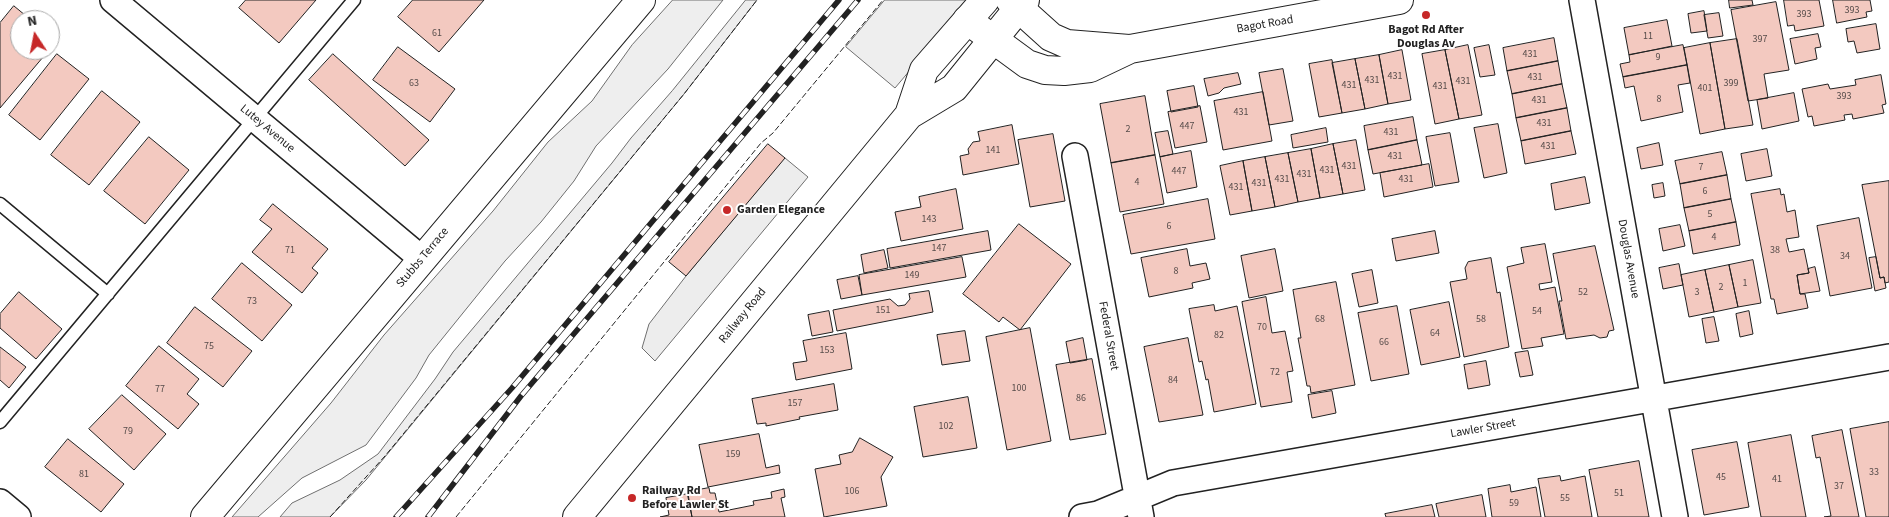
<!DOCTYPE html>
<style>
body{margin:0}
#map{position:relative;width:1889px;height:517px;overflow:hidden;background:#fff;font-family:"Source Sans 3",sans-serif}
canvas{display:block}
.north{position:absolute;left:10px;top:10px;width:50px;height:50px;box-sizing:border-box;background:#fff;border:1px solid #a7a7a7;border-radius:50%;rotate:349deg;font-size:14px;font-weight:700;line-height:20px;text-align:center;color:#222}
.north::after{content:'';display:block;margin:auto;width:18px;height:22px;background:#c62828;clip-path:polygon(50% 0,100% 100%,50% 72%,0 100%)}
</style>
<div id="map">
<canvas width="1889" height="517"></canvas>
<div class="north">N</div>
</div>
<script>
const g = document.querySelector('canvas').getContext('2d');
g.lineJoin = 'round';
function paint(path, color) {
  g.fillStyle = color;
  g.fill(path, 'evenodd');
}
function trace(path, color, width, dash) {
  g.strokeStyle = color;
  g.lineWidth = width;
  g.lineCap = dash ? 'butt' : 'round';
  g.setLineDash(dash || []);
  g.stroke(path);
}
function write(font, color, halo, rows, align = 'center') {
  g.font = font + ' "Source Sans 3",sans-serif';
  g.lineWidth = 4;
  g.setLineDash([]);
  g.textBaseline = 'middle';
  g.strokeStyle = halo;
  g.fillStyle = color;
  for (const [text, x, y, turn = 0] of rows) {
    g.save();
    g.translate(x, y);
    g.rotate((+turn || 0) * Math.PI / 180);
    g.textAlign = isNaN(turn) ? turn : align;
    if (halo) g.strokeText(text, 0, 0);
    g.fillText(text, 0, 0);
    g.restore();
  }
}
const green = new Path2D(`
 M673,0H723L668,69L596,146L574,181L541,222L505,261L429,355L416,378L366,445L302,478L258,517H232L331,403L384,335L493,211L548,142L592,101L632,45Z
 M746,0H757L684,94L366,480L330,517H280L292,503L340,480L378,454L435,379L453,352L612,163L631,138L672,91Z
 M885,0H969L895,88L846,47Z`);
paint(green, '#eee');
trace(green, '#6f6f6f', 1);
const parking = new Path2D(`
 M785,158L808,177L655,361L642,348L649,324L686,276Z`);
paint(parking, '#ededed');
trace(parking, '#6f6f6f', 1);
const building = new Path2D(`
 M246,0H316L279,43L239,8Z
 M413,0H484L439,52L398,17Z
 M1729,0H1752L1753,5L1730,8Z
 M1784,0H1819L1824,26L1795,31L1794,25L1788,26Z
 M1833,0H1870L1872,11L1866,12L1867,17L1837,23Z
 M1776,2L1789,70L1764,74L1768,98L1748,101L1731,10Z
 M14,6L31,20H20V50H49L0,108V23Z
 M1704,11L1707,31L1691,33L1688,14Z
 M1719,13L1723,36L1708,38L1704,15Z
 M1667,20L1672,46L1629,55L1624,28Z
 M1876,24L1880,49L1857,53L1854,41L1848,42L1846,29Z
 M1818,34L1821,47L1815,48L1817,59L1795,64L1790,39Z
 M1554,38L1558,61L1507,71L1503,48Z
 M1737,39L1753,125L1725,129L1710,43Z
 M1710,43L1725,129L1700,134L1684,48Z
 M1468,45L1482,115L1459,119L1445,50Z
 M1489,45L1495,75L1480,77L1474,48Z
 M1683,45L1687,65L1623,77L1620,64L1630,62L1629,55Z
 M398,47L455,89L430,122L373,80Z
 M1402,50L1411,100L1388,104L1379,55Z
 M1445,50L1459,119L1435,124L1422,54Z
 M57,54L89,79L40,140L9,115Z
 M333,54L429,140L405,166L309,80Z
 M1379,55L1388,104L1365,109L1355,59Z
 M1355,59L1365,109L1342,113L1332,63Z
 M1332,60L1342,113L1319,117L1309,64Z
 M1558,61L1562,84L1512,94L1507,71Z
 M1687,65L1690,83L1678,85L1683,112L1641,121L1634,86L1625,88L1623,77Z
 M1283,69L1293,121L1269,125L1259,73Z
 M1238,73L1241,84L1224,88L1219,93L1208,96L1204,79Z
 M1881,75L1886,104L1882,105L1884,113L1853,119L1852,114L1844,115L1845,120L1814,126L1812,116L1808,117L1802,89L1828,84L1830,89L1856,85L1855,80Z
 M1562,84L1567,108L1516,118L1512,94Z
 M1194,86L1198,107L1171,112L1167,91Z
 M102,91L140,122L89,185L51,155Z
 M1263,92L1272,141L1223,150L1214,101Z
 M1794,93L1799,121L1762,129L1757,100Z
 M1145,96L1155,155L1111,163L1100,104Z
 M1200,106L1207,142L1175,148L1168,112Z
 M1567,108L1571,131L1521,141L1516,118Z
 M1413,117L1417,140L1368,150L1364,126Z
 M1498,124L1507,173L1484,178L1474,128Z
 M1012,125L1019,164L963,175L960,156L969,154L968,149L973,142L980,141L978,132Z
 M1326,128L1328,142L1293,148L1291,135Z
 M1168,131L1173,154L1160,157L1155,133Z
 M1571,131L1576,154L1525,164L1521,141Z
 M1450,133L1459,182L1435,186L1426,137Z
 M1053,134L1065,201L1030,207L1018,140Z
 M149,137L189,170L145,224L104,191Z
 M1356,140L1365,190L1343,194L1333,144Z
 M1417,140L1422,165L1373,174L1368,150Z
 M1659,143L1663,165L1641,169L1637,148Z
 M768,144L785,158L686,276L669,262Z
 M1333,144L1343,194L1320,198L1311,149Z
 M1311,149L1320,198L1298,202L1288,153Z
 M1767,149L1772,176L1746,181L1741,154Z
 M1191,151L1197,187L1167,193L1160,157Z
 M1722,152L1727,175L1680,184L1675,161Z
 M1288,153L1298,202L1275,207L1265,157Z
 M1155,155L1164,204L1120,212L1111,163Z
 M1265,157L1275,207L1252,211L1243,161Z
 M1243,161L1252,211L1230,215L1220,166Z
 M1429,164L1433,187L1384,197L1380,173Z
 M1727,175L1731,199L1684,208L1680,184Z
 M1585,177L1590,203L1555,210L1551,184Z
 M1889,181V282L1885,283L1884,277L1880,278L1862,185Z
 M1663,183L1665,196L1654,198L1652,185Z
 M956,189L963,229L901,241L895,212L921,207L919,197Z
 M1780,189L1781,195L1784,194L1787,212L1795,210L1799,237L1786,239L1789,252L1804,249L1809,273L1797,275L1800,294H1805L1808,308L1777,314L1774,299H1771L1751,194Z
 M1208,199L1215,239L1131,254L1123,215Z
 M1731,199L1736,222L1689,231L1684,208Z
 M273,204L328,249L312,268L318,273L302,293L252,252L272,229L260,220Z
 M1859,218L1872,288L1830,296L1817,226Z
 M1736,222L1740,245L1693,254L1689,231Z
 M1019,224L1071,264L1020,330L1003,317L999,322L963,294Z
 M1680,225L1685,246L1663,251L1659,229Z
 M988,231L991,250L890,268L887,249Z
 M1435,231L1439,253L1396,261L1392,239Z
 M1545,244L1552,282L1539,284L1540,290L1555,287L1564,334L1541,338L1543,346L1522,349L1507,267L1524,263L1521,248Z
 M1595,246L1614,330L1609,331L1607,337L1600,338L1594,335L1566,339L1559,301H1562L1553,254Z
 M1187,249L1190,266L1206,263L1210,279L1192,283L1193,288L1149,297L1141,258Z
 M1275,249L1283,291L1249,298L1241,256Z
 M884,250L888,268L864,273L861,255Z
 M962,257L966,277L862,295L859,275Z
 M1876,257L1880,278L1884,277L1886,288L1875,291L1869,258Z
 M1491,258L1497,293L1500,292L1509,347L1464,357L1450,282L1467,279L1465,268L1468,262Z
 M1753,260L1761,303L1738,307L1729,265Z
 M242,263L292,305L262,341L212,299Z
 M1679,264L1683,285L1663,289L1659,268Z
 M1729,265L1738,307L1714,312L1705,270Z
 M1815,267L1820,291L1800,294L1797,275L1809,273L1808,269Z
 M1372,270L1378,303L1359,307L1352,274Z
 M1705,270L1714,312L1689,317L1681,275Z
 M858,276L862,295L841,299L837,280Z
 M1336,282L1355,385L1311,393L1310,386H1307L1298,338H1301L1293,290Z
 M929,291L933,312L837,331L833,310L890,299L898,306L905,305L910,299L909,294Z
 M19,292L62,329L36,359L0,328V314Z
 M1266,297L1272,333L1285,331L1293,371L1287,372L1292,402L1261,407L1242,302Z
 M1449,302L1460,357L1421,365L1410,310Z
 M1214,305L1215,311L1237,306L1256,404L1214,412L1208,379L1206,380L1202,361L1199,362L1189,309Z
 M1397,306L1409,374L1371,381L1358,313Z
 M195,307L252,351L223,387L167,343Z
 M829,311L833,332L812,336L808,315Z
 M1749,311L1753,334L1740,337L1736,314Z
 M1714,317L1719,341L1706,343L1702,319Z
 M1030,328L1051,441L1007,450L986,337Z
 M965,331L970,361L942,365L937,335Z
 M846,333L852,369L796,380L793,363L807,361L803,341Z
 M1083,338L1087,360L1070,363L1066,342Z
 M1188,338L1203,415L1159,422L1144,347Z
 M159,346L199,379L187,394L199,404L178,429L126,386Z
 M0,347L26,367L9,388L0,380Z
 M1528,351L1533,375L1520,377L1515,353Z
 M1092,359L1106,434L1070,440L1056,365Z
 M1486,361L1490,385L1468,389L1464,365Z
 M834,384L838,410L799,417L800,419L766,426V423L757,424L752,399Z
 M1332,391L1336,413L1312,418L1308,395Z
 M122,395L166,434L134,470L89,429Z
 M968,397L977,448L923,457L914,407Z
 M1889,422V517H1866L1850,429Z
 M1842,430L1859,517H1824L1831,516L1820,457L1816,458L1812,436Z
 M759,434L766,468L779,465L780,473L708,487L699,445Z
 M1791,435L1806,517H1761L1748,443Z
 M860,438L893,457L881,477L887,506L824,517L815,469L841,464L839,455L852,452Z
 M68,439L124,484L101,512L45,467Z
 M1737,442L1749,507L1704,515L1692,450Z
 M1639,461L1649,517H1598L1589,470Z
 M1560,476L1561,481L1585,476L1592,517H1545L1538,479Z
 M1510,485L1511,492L1536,487L1541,517H1492L1488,489Z
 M709,488L710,493H715L719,512L754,505L753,501L772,498L771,492L784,489L785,497L781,498L785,517H692L687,492Z
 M688,494L692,517H660L669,515L666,498Z
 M1482,495L1486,517H1439L1436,504Z
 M1432,505L1435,517H1386L1385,514Z`);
paint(building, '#f3c9c0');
trace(building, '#222', 1);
const service = new Path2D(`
 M0,204L108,294
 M0,422L354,0`);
const minor = new Path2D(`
 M113,0L422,259
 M1582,0L1675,517
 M1075,156L1141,517
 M0,502L18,517
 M1082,517L1098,514L1173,483L1889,357`);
const tertiary = new Path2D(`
 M205,517L641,0`);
const secondary = new Path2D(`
 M1010,0L1051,37L1067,44L1129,49
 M967,20L1027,64L1045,70L1064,71L1090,68L1130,49L1399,0`);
const primary = new Path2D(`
 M909,115L924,70L985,0
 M577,517L909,115L954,88L1025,0`);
trace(service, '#222', 15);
trace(minor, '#222', 28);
trace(tertiary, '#222', 30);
trace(secondary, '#222', 30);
trace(primary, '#222', 30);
trace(service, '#fff', 12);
trace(minor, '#fff', 25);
trace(tertiary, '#fff', 28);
trace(secondary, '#fff', 28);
trace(primary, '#fff', 28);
const rail = new Path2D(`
 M396,517L512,388L839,0
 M428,517L521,396L858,0`);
trace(rail, '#222', 5.5);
trace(rail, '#fff', 4, [11]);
trace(new Path2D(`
 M330,517L385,456L684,94L757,0
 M456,517L761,143L773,133L883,0`), '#222', 1, [6, 2.5]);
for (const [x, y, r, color] of [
 [1426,15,5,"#c62828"],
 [727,210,5,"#c62828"],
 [632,498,5,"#c62828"]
]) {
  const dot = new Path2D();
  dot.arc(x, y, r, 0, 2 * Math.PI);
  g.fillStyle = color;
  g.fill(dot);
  trace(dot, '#fff', 2);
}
write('10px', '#564c4a', null, [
 ["393",1852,11],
 ["393",1804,15],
 ["61",437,34],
 ["11",1648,37],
 ["397",1760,40],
 ["431",1530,55],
 ["9",1658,58],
 ["431",1395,77],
 ["431",1535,78],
 ["431",1372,81],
 ["431",1463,82],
 ["63",414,84],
 ["399",1731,84],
 ["431",1349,86],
 ["431",1440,87],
 ["401",1705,89],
 ["393",1844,97],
 ["8",1659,100],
 ["431",1539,101],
 ["431",1241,113],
 ["431",1544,124],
 ["447",1187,127],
 ["2",1128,130],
 ["431",1391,133],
 ["431",1548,147],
 ["141",993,151],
 ["431",1395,157],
 ["431",1349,167],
 ["7",1701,168],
 ["431",1327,171],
 ["447",1179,172],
 ["431",1304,175],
 ["431",1282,180],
 ["431",1406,180],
 ["4",1137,183],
 ["431",1259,184],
 ["431",1236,188],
 ["6",1705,192],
 ["5",1710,215],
 ["143",929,220],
 ["6",1169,227],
 ["4",1714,238],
 ["147",939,249],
 ["71",290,251],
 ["38",1775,251],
 ["34",1845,257],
 ["8",1176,272],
 ["149",912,276],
 ["1",1745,284],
 ["2",1721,288],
 ["52",1583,293],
 ["3",1697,293],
 ["73",252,302],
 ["151",883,311],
 ["54",1537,312],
 ["68",1320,320],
 ["58",1481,320],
 ["70",1262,328],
 ["64",1435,334],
 ["82",1219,336],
 ["66",1384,343],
 ["75",209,347],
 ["153",827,351],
 ["72",1275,373],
 ["84",1173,381],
 ["100",1019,389],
 ["77",160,390],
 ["86",1081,399],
 ["157",795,404],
 ["102",946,427],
 ["79",128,432],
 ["159",733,455],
 ["33",1874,473],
 ["81",84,475],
 ["45",1721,478],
 ["41",1777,480],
 ["37",1839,487],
 ["106",852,492],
 ["51",1619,494],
 ["55",1565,499],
 ["59",1514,504]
]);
write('12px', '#222', '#fff', [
 ["Bagot Road",1265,25,-10],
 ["Lutey Avenue",267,129,40],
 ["Stubbs Terrace",423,258,-50],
 ["Douglas Avenue",1628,259,80],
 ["Railway Road",743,316,-51],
 ["Federal Street",1108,336,80],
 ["Lawler Street",1483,429,-10]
]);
write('bold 12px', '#222', '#fff', [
 ["Bagot Rd After",1426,30,"center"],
 ["Douglas Av",1426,44,"center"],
 ["Garden Elegance",737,210],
 ["Railway Rd",642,491],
 ["Before Lawler St",642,505]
], 'left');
</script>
